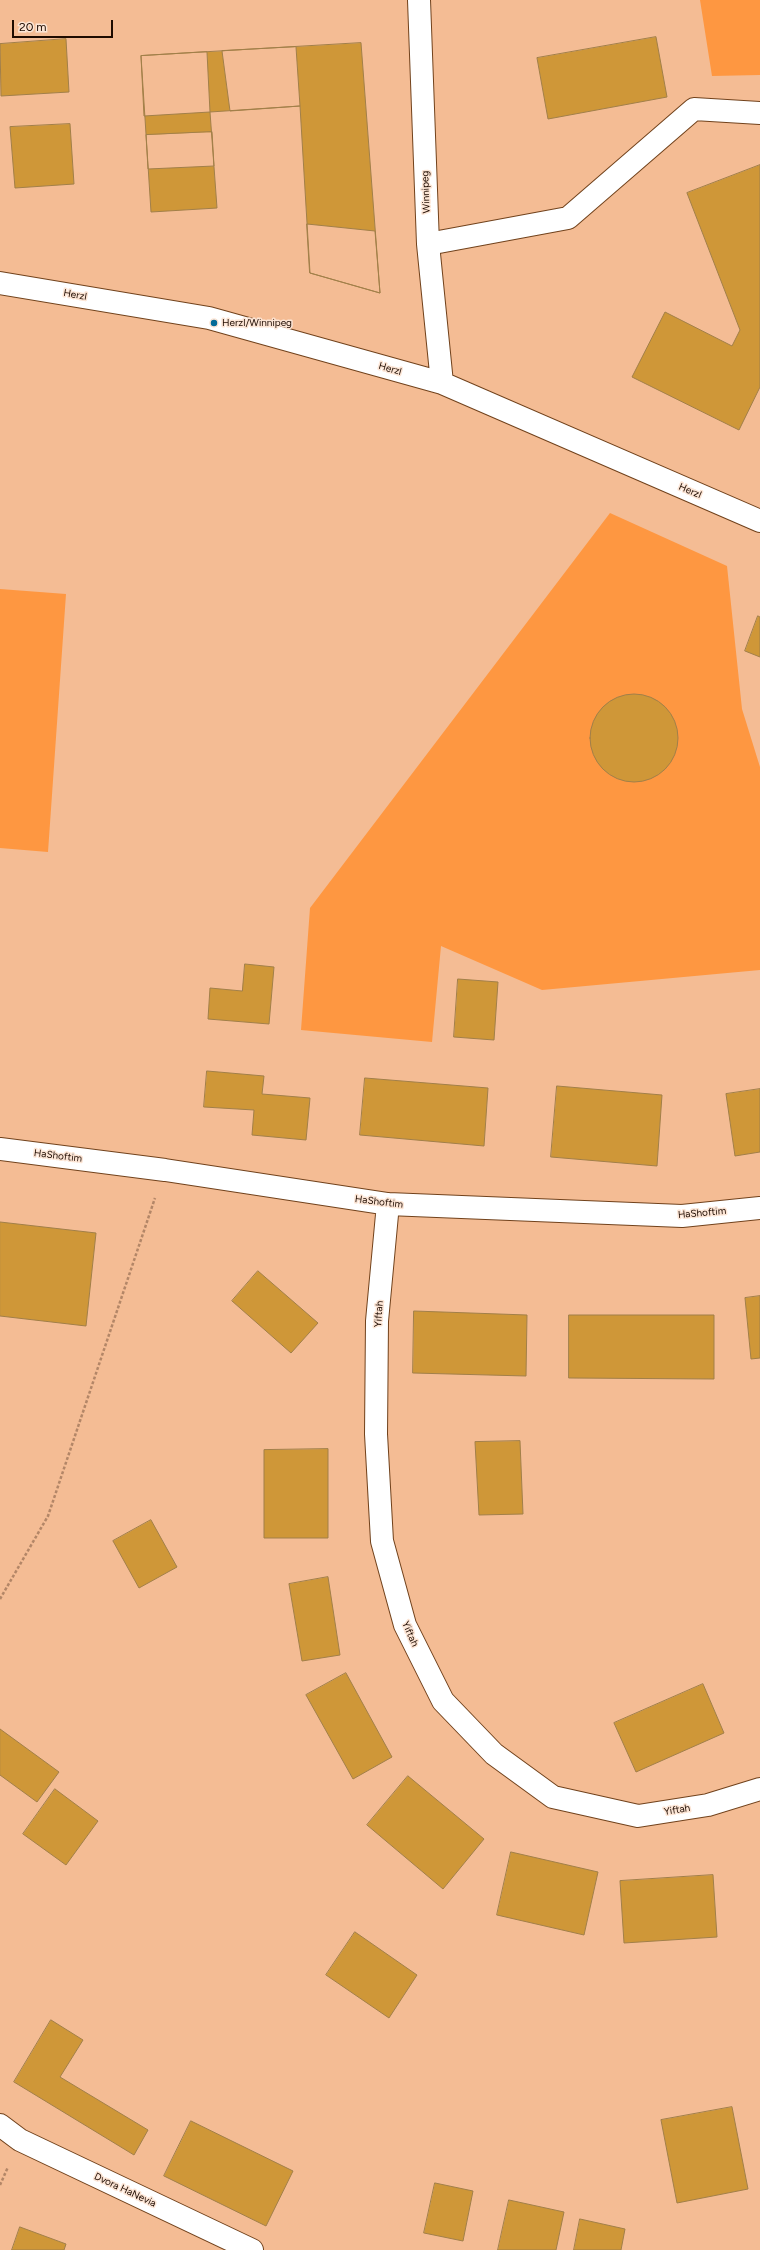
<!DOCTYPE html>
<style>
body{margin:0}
#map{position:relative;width:760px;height:2250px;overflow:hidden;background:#f4bc94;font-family:Figtree,sans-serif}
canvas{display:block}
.scale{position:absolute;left:12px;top:20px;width:101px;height:18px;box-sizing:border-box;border:2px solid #1e0b00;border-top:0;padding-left:5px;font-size:12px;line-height:14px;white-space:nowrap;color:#1e0b00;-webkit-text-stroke:3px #fce5d5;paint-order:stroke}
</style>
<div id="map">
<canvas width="760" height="2250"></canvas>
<div class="scale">20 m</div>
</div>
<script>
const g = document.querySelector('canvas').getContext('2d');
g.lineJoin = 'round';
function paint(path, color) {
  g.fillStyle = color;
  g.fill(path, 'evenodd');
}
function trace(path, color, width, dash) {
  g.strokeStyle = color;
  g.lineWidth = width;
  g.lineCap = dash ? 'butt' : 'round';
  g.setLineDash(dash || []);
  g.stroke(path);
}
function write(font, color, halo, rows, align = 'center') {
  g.font = font + ' Figtree,sans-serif';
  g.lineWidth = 3;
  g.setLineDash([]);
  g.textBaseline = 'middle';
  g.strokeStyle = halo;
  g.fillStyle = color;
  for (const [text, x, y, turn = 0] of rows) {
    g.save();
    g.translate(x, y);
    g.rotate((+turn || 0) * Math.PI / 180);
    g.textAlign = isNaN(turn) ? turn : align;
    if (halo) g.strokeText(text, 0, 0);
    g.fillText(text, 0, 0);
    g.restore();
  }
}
paint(new Path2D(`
 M700,0H760V75L712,76Z
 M610,513L727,566L742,709L760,767V970L542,990L441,946L432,1042L301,1030L310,908Z
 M0,589L66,594L48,852L0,848Z`), '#fe9741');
const building = new Path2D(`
 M656,37L667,97L548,119L537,58Z
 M66,39L69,92L1,96L0,44Z
 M361,43L380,293L310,273L300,106L210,112L217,208L151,212L141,56Z
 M296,47L300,106L230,111L222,51Z
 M207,52L210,112L144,116L141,56Z
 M70,124L74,184L15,188L10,127Z
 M212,132L214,166L148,169L146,135Z
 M760,165V387L739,430L632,377L665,312L732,346L740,330L687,193Z
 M307,224L375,231L380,293L310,273Z
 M758,616L760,617V657L745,651Z
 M590 738a44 44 0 1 1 88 0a44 44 0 1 1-88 0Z
 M245,964L274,967L269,1024L208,1019L210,988L242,991Z
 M458,979L498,982L494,1040L454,1037Z
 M207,1071L264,1076L262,1094L310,1098L306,1140L252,1135L254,1110L204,1107Z
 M365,1078L488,1088L484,1146L360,1135Z
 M557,1086L662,1095L657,1166L551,1157Z
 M760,1089V1152L735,1156L726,1094Z
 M0,1222L96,1233L86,1326L0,1316Z
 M258,1271L318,1323L291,1353L232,1301Z
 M760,1296V1358L751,1359L745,1298Z
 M414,1311L527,1315L526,1376L413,1373Z
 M569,1315H714V1379L569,1378Z
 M520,1441L523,1514L479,1515L475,1442Z
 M328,1449V1538H264V1450Z
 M151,1520L177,1567L139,1588L113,1541Z
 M328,1577L340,1655L302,1661L289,1584Z
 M346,1673L392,1757L353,1779L306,1695Z
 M703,1684L724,1733L636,1772L614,1723Z
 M0,1729L59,1772L37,1802L0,1775Z
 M408,1776L484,1839L443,1889L367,1825Z
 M55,1789L98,1821L66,1865L23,1834Z
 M511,1852L598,1872L584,1935L497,1915Z
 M713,1875L717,1937L624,1943L620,1881Z
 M355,1932L417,1975L389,2018L326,1975Z
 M51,2020L83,2040L60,2077L148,2130L134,2155L14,2082Z
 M732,2107L748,2189L677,2203L661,2120Z
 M191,2121L293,2171L266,2226L164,2176Z
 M435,2183L473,2191L463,2241L424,2233Z
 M509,2200L564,2212L556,2250H498Z
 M580,2219L625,2229L621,2250H574Z
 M20,2227L66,2244L64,2250H12Z`);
paint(building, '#cf9738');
trace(building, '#a17f49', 1);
const minor = new Path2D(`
 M419,0L428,244L442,383
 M428,244L568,218L694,109L760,113
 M0,283L209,318L442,383L760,521
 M0,1149L165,1170L388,1204L682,1216L760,1208
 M388,1204L377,1321L376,1434L382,1541L405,1625L443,1701L494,1754L553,1797L638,1816L708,1805L760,1789
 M0,2125L20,2140L252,2250`);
trace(minor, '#71421c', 24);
trace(new Path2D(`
 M0,1599L48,1516L155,1198
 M0,2185L8,2167`), '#b38667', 2.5, [3, 2]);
trace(minor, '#fff', 22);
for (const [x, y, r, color] of [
 [214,323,4,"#036b98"]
]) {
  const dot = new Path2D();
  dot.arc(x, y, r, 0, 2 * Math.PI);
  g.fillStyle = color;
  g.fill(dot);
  trace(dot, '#fce5d5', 1.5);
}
write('10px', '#1e0b00', '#fce5d5', [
 ["Winnipeg",426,192,-92],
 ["Herzl",75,295,10],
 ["Herzl",390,369,16],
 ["Herzl",690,491,23],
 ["HaShoftim",58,1156,7],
 ["HaShoftim",379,1202,7],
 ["HaShoftim",702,1213,-5],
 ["Yiftah",379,1314,-86],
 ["Yiftah",410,1634,66],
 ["Yiftah",677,1810,-9],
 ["Dvora HaNevia",125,2190,25]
]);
write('10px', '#1e0b00', '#fce5d5', [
 ["Herzl/Winnipeg",222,323]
], 'left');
</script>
